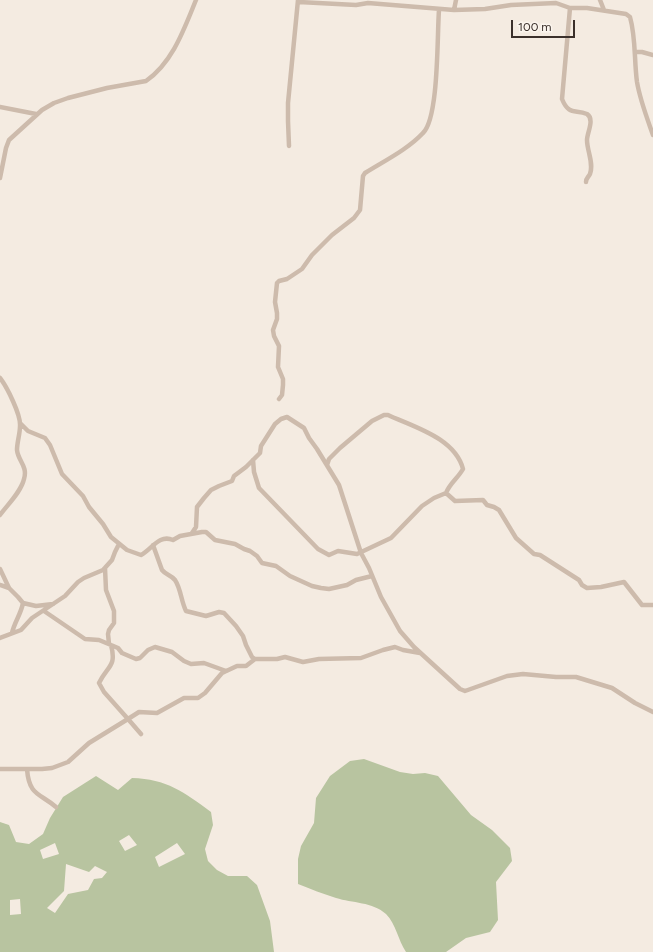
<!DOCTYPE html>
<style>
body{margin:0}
#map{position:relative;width:653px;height:952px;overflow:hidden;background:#f4ebe1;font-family:Figtree,sans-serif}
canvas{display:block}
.scale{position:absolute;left:511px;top:20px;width:64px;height:18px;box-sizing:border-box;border:2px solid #3b302b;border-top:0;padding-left:5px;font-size:12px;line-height:14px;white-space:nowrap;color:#3b302b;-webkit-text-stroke:3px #fbf5ee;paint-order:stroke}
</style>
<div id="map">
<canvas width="653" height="952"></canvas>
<div class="scale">100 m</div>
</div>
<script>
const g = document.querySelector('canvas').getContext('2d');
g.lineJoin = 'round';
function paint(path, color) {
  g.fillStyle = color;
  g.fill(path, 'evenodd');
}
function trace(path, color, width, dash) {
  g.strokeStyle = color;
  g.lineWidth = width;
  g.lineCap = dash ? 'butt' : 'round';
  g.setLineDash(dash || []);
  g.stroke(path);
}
paint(new Path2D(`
 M364,759L400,772L413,774L425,773L438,776L471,815L492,830L510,848L512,861L496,882L498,920L490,932L466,938L446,952H406C398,940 396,924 386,914C373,902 352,903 336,898C323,894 311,889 298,884V859L301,846L314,823L316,798L330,776L350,761Z
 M96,776L118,790L132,778C167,779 184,792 211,812L213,825L205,849L208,861L217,870L228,876H247L257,885L270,921L274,952H0V822L9,825L16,842L29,844L43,834L50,818L63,797ZM129,835L137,845L125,851L119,841ZM55,843L59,854L43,859L40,850ZM177,843L185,854L159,867L155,857ZM66,864L89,872L95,866L107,872L102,878L94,879L88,890L68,894L55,913L47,908L64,891ZM20,899L21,914L10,915V900Z`), '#b8c4a0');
trace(new Path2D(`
 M600,0L604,10
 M299,2L356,5L368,3L454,10L485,9L511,5L556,3L570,8H587L626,14L630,17C636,38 634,60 637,82C640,100 647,118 653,135
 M570,8L562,99C569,116 575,109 587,114C595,119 587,133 587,140C587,151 594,163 590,174C588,178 586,178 586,182
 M454,10L456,0
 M635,52H642L653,55
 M0,107L36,114
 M289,146L288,121V103L298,0
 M0,178L6,148L9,140L42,110L54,103L68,98L107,88L146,81C173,62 184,29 196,0
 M0,378C7,387 21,415 20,426C20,434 17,442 17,450C18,461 28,466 24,479C21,492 8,504 0,515
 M279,399L282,395L283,385V379L278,367L279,346L274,336L273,330L277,319V313L275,302L277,283L279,281L287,279L302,269L312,255L332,235L354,218L360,210L363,176L365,173C384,161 407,150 423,133C439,118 437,35 439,10
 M21,424L28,431L45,438L50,445L62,474L83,496L89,507L103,524L111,537L127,550L141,555C152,549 159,534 173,540L180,536L202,532H206L215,540L235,544L244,549L250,551L257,556L262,563L276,566L290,576L312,586L321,588L329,589L347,585L356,580L372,576
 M253,460L254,472L259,488L318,549L329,555L338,551L357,554L391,538L422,506L434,498L446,493L455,501L483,500L487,505L494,507L499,510L516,538L534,554L540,555L579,580L582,585L587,588L601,587L624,582L642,605H653
 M327,465L329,459L340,448L372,421L384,415H388C414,427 455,438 463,469C458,478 450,483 446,493
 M192,533L196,527L197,507L204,498L211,490L219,486L232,481L234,476L246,467L260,453L261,446L275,424L281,419L287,417L304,428L309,438L317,449L339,485L361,553L369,568L381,597L400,631L414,647L460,689L465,691L507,676L523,674L556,677H576L612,688L635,703L653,712
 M153,545L162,570C166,575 171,575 175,580C181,589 181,601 186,611L206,616L219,612L224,613L236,626L243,636L246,645L252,657L255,659H277L285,657L303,662L319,659L361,658L383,650L395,647L403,650L420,653
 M105,568L106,590L114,611V623L109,630L108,634L109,644
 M0,569L9,588L18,597L23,603L36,606L53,604
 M0,585L9,588
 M44,611L85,639L99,640L111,645L118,648L122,653L136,659L140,658L148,650L155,647L172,652L184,661L191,664L204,663L226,671
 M12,633C14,623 21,614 23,603
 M0,638L21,630L32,618L65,596L78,582L84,578L103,570L112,560L115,552L119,544
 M141,734L128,719L139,712L157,713L184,698H198L205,693L222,673L237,666H246L255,659
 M0,769H42L52,768L68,762L89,743L128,719L104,692L99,683C107,666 117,667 111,645
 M27,769C29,796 40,793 56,807`), '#cdbbac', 4.5);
</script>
